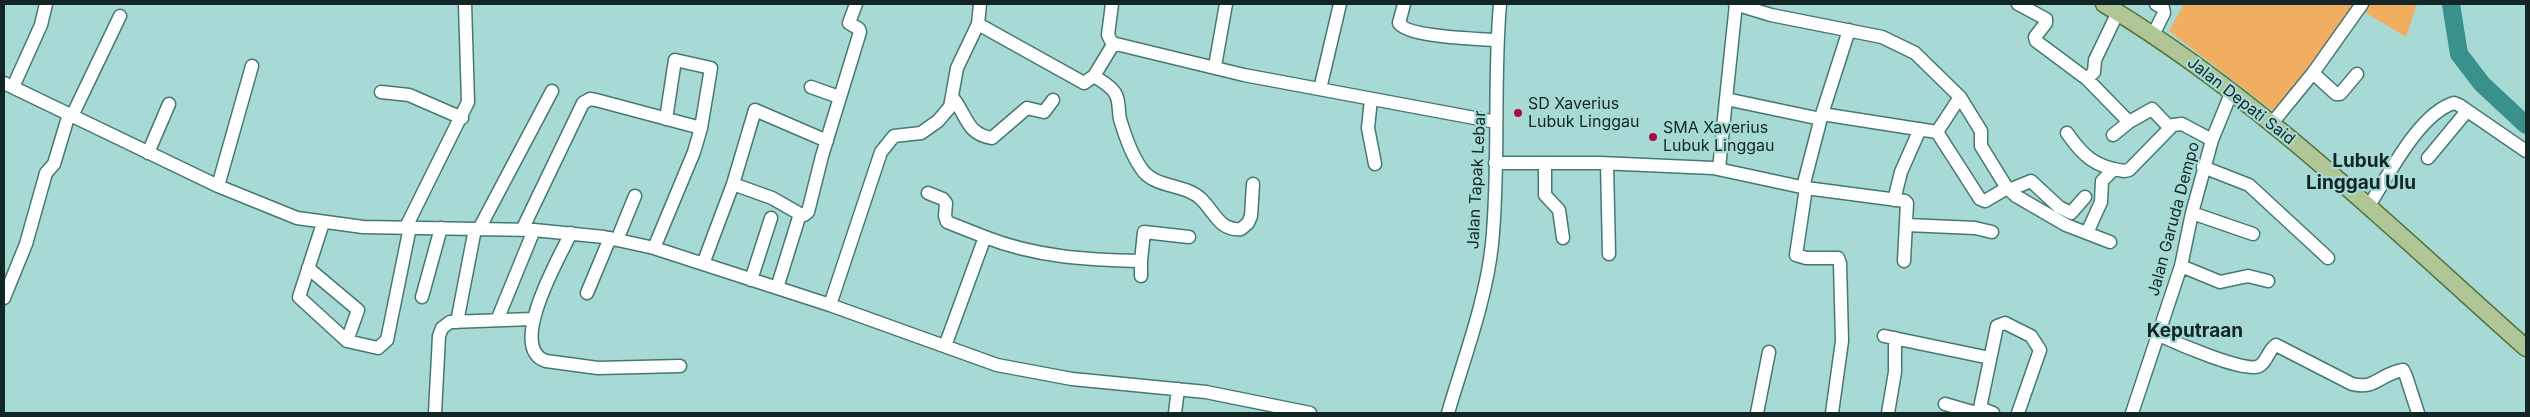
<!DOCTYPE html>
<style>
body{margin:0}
#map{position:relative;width:2530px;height:417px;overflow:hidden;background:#a7dad5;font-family:Inter,sans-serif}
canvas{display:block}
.frame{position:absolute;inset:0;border:5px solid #122625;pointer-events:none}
</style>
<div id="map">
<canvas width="2530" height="417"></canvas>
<div class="frame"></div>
</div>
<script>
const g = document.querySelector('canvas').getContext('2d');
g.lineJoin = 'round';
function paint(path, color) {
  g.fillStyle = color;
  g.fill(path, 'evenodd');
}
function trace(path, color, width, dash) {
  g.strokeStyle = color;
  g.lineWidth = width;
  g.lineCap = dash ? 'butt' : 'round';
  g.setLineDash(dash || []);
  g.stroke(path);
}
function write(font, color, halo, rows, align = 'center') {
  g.font = font + ' Inter,sans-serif';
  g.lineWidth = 4.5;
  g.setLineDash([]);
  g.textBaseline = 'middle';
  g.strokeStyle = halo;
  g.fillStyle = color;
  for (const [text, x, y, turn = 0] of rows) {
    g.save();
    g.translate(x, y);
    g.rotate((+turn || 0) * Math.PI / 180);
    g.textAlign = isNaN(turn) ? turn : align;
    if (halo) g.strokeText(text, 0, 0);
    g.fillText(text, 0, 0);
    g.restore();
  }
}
paint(new Path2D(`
 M2184,4H2417L2406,37L2356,7L2276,113L2169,31Z`), '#f1ae60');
trace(new Path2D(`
 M2451,4L2459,54L2482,84L2526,125`), '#3a918b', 18);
const minor = new Path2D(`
 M1112,4L1108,35L1112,43L1244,75L1496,122
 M1404,4L1399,23C1407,37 1478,39 1496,40
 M1735,4L1771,15L1882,37L1915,53L1960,97L1981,131V146L2007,188L2016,196L2066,225L2110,242
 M2018,4L2046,19V23L2035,37L2036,41L2087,79L2129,122L2113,135
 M978,24L1084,83L1094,76L1114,43
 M2153,35L2164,13L2163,8L2156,4
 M1215,66L1226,4
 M2313,73L2336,94H2340L2357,74
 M1094,76C1101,81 1110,85 1115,93C1120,101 1118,110 1120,119C1125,136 1131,154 1141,168C1154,189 1185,183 1201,199C1215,212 1219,231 1241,229L1248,223L1251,216L1253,184
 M2087,79L2094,72L2095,60L2118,12
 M4,83L218,186L297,218L363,227L534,230L604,237L654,248L830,305L997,365L1072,379L1206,392L1310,413
 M13,87L41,25L46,4
 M811,87L839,97
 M1320,89L1340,4
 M381,92L409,95L462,118
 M953,98C967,115 966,134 992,138L1027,108L1044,112L1053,100
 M1371,99L1368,128L1375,164
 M1726,99L1736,4
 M1822,114L1937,132L1980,199L1985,201L2007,188
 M72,116L120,16
 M2129,122L2152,109L2170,128
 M2273,122L2313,73L2362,4
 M1937,132L1960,97
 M2067,133C2083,156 2095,167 2124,171L2129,170L2173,125L2182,124L2212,140
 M148,153L169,104
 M2428,158L2467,111
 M1495,163H1600L1713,168L1806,188L1905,201L1907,203L1904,261
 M1545,163V195L1559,210L1563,238
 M1607,164L1609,254
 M2203,167L2249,185L2328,258
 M1719,169L1726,99L1821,119
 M733,184L755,110L827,141
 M218,186L252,66
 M1803,187L1822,114L1849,30
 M1806,188L1796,255L1806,258H1838L1840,263L1842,341L1832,413
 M2009,190L2031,181L2059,207L2071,213L2085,197
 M928,193L943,199L946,203L945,216L947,222L985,237
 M1894,200L1901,172L1920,129
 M2368,207C2388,177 2418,114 2454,103L2459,105L2526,151
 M2192,213L2253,234
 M323,223L299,297L347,341L378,348L387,340L410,227
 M1907,225L1975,228L1992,232
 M406,227L468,102L465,4
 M479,229L552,91
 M522,230L583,103L590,99L596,100L701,128
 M571,233C561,254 506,348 546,361L598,368L680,366
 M2087,233L2101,202L2102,181L2114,169
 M617,240L635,196
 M654,248L694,152L701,128L711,68L675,60L666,119
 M1141,261V276
 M703,264L733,184L772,198L800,214L804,215L808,212L822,156L860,32L859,29L849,23L856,4
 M2181,266L2220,282L2248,276L2268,281
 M308,268L358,310L347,341
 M751,280L771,218
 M777,288L800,214
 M587,293L610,238
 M422,297L441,228
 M4,298L26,244L46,173L54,164L69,114
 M830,305L881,152L894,136L921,133L938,121L950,107L957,68L978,24L980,4
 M498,318L534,230
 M457,322L475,229
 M2159,335C2174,342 2247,374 2259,366C2267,362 2268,350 2276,345L2352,384C2376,390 2379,374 2403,370L2406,376L2418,413
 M1884,336L1990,358
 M945,346L985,237C1036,257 1087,260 1141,261L1144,232L1189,237
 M1945,404L1976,413L1980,408L1993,413
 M1980,408L1997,326L2005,323L2031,336L2040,350L2018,413
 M435,413L439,336L442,328L450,322L532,319
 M1175,413L1178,389
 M1448,413C1464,358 1486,301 1492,244C1500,164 1493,83 1500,4
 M1757,413L1769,352
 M1888,413L1895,372V338
 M2132,413L2181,266L2192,213L2212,140L2232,91`);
const major = new Path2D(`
 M2104,4C2260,98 2391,228 2526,348`);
trace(minor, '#467873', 15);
trace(major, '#577541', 19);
trace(minor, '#fff', 12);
trace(major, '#b0c696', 16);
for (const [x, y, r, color] of [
 [1518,113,5,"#a50e44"],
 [1653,137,5,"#a50e44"]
]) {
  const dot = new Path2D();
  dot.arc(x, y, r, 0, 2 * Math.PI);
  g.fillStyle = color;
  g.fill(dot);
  trace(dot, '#a7dad5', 2);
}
write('16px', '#122625', '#a7dad5', [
 ["Jalan Depati Said",2241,101,38],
 ["Jalan Tapak Lebar",1477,180,-87],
 ["Jalan Garuda Dempo",2174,219,-75]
]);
write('16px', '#122625', '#a7dad5', [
 ["SD Xaverius",1528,104],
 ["Lubuk Linggau",1528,122],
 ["SMA Xaverius",1663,128],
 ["Lubuk Linggau",1663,146]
], 'left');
write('bold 19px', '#122625', '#a7dad5', [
 ["Lubuk",2361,161],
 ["Linggau Ulu",2361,183],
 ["Keputraan",2195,331]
]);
</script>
